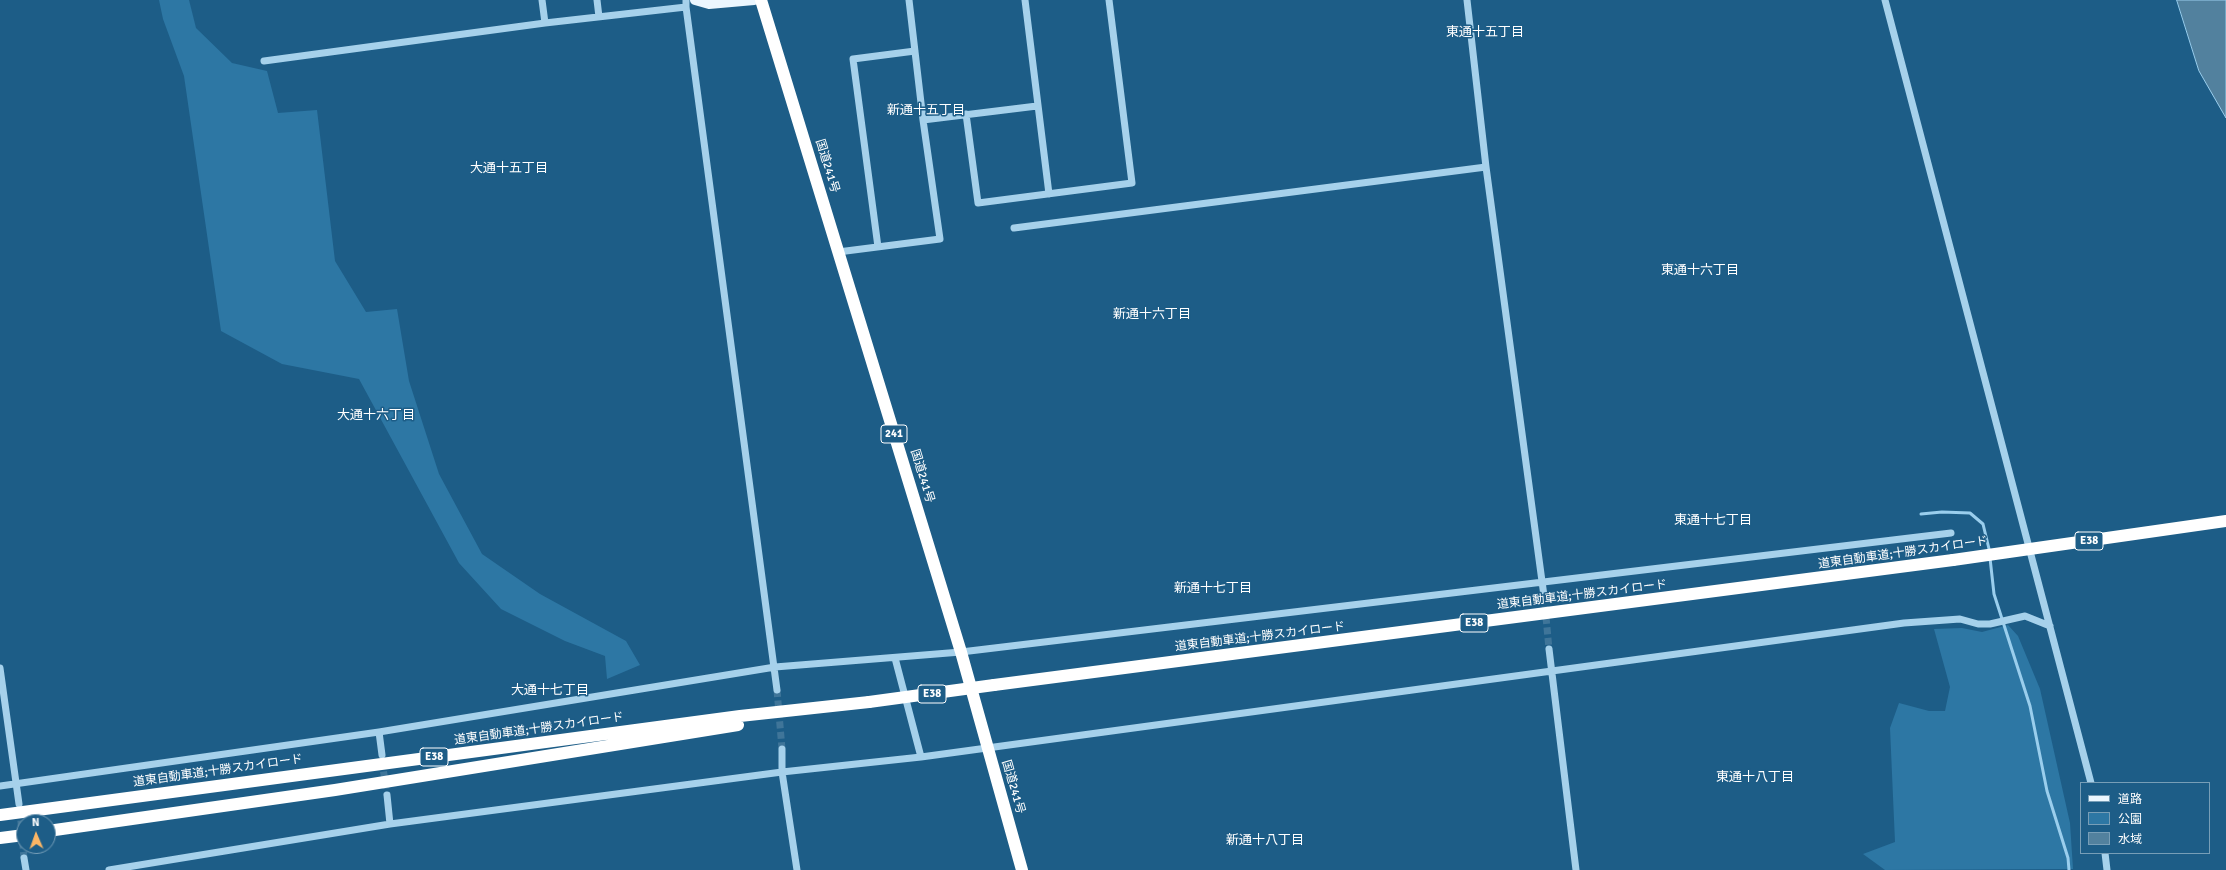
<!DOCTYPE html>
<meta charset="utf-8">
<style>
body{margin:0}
#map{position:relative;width:2226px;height:870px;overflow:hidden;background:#1d5d87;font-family:Signika,"Noto Sans JP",sans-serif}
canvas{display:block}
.legend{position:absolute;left:2080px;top:782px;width:130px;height:72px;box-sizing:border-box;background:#1d5d87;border:1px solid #779eb7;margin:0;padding:5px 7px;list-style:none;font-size:12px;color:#fff}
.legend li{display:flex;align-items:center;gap:8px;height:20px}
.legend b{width:20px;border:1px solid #779eb7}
.north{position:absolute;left:16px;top:814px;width:40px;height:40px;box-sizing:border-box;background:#1d5d87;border:1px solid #779eb7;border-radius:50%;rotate:358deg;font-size:11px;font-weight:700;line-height:16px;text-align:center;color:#fff}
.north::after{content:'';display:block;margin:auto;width:14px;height:18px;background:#fbb665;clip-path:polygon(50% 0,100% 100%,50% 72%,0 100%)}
</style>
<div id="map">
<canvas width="2226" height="870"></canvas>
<ul class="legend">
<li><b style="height:5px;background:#ebf6fe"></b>道路</li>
<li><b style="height:11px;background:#2d77a4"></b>公園</li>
<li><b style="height:11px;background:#52819e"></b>水域</li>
</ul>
<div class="north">N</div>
</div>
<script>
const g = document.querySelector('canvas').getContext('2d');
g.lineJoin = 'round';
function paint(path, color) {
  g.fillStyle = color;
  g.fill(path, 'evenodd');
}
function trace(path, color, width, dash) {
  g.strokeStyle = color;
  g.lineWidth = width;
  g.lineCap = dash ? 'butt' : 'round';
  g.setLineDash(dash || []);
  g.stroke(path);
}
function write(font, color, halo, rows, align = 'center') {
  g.font = font + ' Signika,"Noto Sans JP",sans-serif';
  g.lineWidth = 3;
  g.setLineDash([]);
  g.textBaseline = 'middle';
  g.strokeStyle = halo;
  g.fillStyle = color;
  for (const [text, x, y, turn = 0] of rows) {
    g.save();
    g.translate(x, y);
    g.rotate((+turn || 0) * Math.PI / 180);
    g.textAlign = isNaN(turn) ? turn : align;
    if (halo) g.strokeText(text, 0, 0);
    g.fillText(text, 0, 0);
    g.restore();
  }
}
paint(new Path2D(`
 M159,0H189L196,28L232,63L267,71L278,113L317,110L335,261L366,312L397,309L409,381L439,474L482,554L540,594L626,641L640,665L607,679L605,656L565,641L501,609L459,563L359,379L282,364L221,331L184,76L163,19Z
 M2008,625L2018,636L2040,689L2070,823L2073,869L1885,870L1863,854L1895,842L1890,728L1899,703L1929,711H1945L1950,687L1934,629L1962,628L1982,632Z`), '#2d77a4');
const water = new Path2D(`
 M2177,0H2226V118L2199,71Z`);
paint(water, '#52819e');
trace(water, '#9aceed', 1);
trace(new Path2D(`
 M1921,514L1942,512L1970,513L1983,524L1990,553
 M1990,558L1994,594L2030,706L2047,791L2068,858L2069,870`), '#9aceed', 3);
trace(new Path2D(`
 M1544,596L1549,649
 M777,690L782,749
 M382,761L387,795
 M20,810L24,858`), '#3f7599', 7, [7, 3.5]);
trace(new Path2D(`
 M542,0L545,23
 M597,0L599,17
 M686,0V7L777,690
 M1025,0L1049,194
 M1467,0L1486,167L1544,596
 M1885,0L2091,783
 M264,61L545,23L686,7
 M966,114L978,203L1132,183L1109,0
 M923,120L1037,106
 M1014,228L1486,167
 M878,247L853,59L915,51
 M838,252L940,239L923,120L909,0
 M1549,649L1576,870
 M895,658L921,757
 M0,668L19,804
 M379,732L382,755
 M782,749V772L797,870
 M0,786L379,732L775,667L961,652L1951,533
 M387,795L390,824
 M2105,853L2107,870
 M24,858L26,870
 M109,870L390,824L782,772L921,757L1904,623L1960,619L1978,624H1990L2025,616L2050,626`), '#a6d1eb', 7);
trace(new Path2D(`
 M695,0L709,4L754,0`), '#ebf6fe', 10);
trace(new Path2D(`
 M761,0L961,652L1022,870
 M994,685L1953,560
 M0,815L740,716L869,702
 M48,831L335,790L738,725
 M0,838L24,835`), '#fff', 12);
trace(new Path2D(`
 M1953,560L2226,521
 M869,702L994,685`), '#fff', 12);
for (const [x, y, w] of [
 [894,434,26],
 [2089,541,28],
 [1474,623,28],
 [932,694,28],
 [434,757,28]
]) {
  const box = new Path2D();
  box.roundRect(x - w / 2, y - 9, w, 18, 3);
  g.fillStyle = '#1d5d87';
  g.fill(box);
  trace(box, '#fff', 1);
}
write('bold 11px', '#fff', null, [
 ["241",894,434],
 ["E38",2089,541],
 ["E38",1474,623],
 ["E38",932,694],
 ["E38",434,757]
]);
write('12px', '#fff', '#1d5d87', [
 ["国道241号",827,166,73],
 ["国道241号",922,476,73],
 ["道東自動車道;十勝スカイロード",1903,553,-8],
 ["道東自動車道;十勝スカイロード",1582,595,-7],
 ["道東自動車道;十勝スカイロード",1260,637,-7],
 ["道東自動車道;十勝スカイロード",539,729,-8],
 ["道東自動車道;十勝スカイロード",218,771,-8],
 ["国道241号",1013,787,74]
]);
write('13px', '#fff', '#1d5d87', [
 ["東通十五丁目",1485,33],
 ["新通十五丁目",926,111],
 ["大通十五丁目",509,169],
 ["東通十六丁目",1700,271],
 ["新通十六丁目",1152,315],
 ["大通十六丁目",376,416],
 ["東通十七丁目",1713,521],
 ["新通十七丁目",1213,589],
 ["大通十七丁目",550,691],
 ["東通十八丁目",1755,778],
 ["新通十八丁目",1265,841]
]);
</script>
